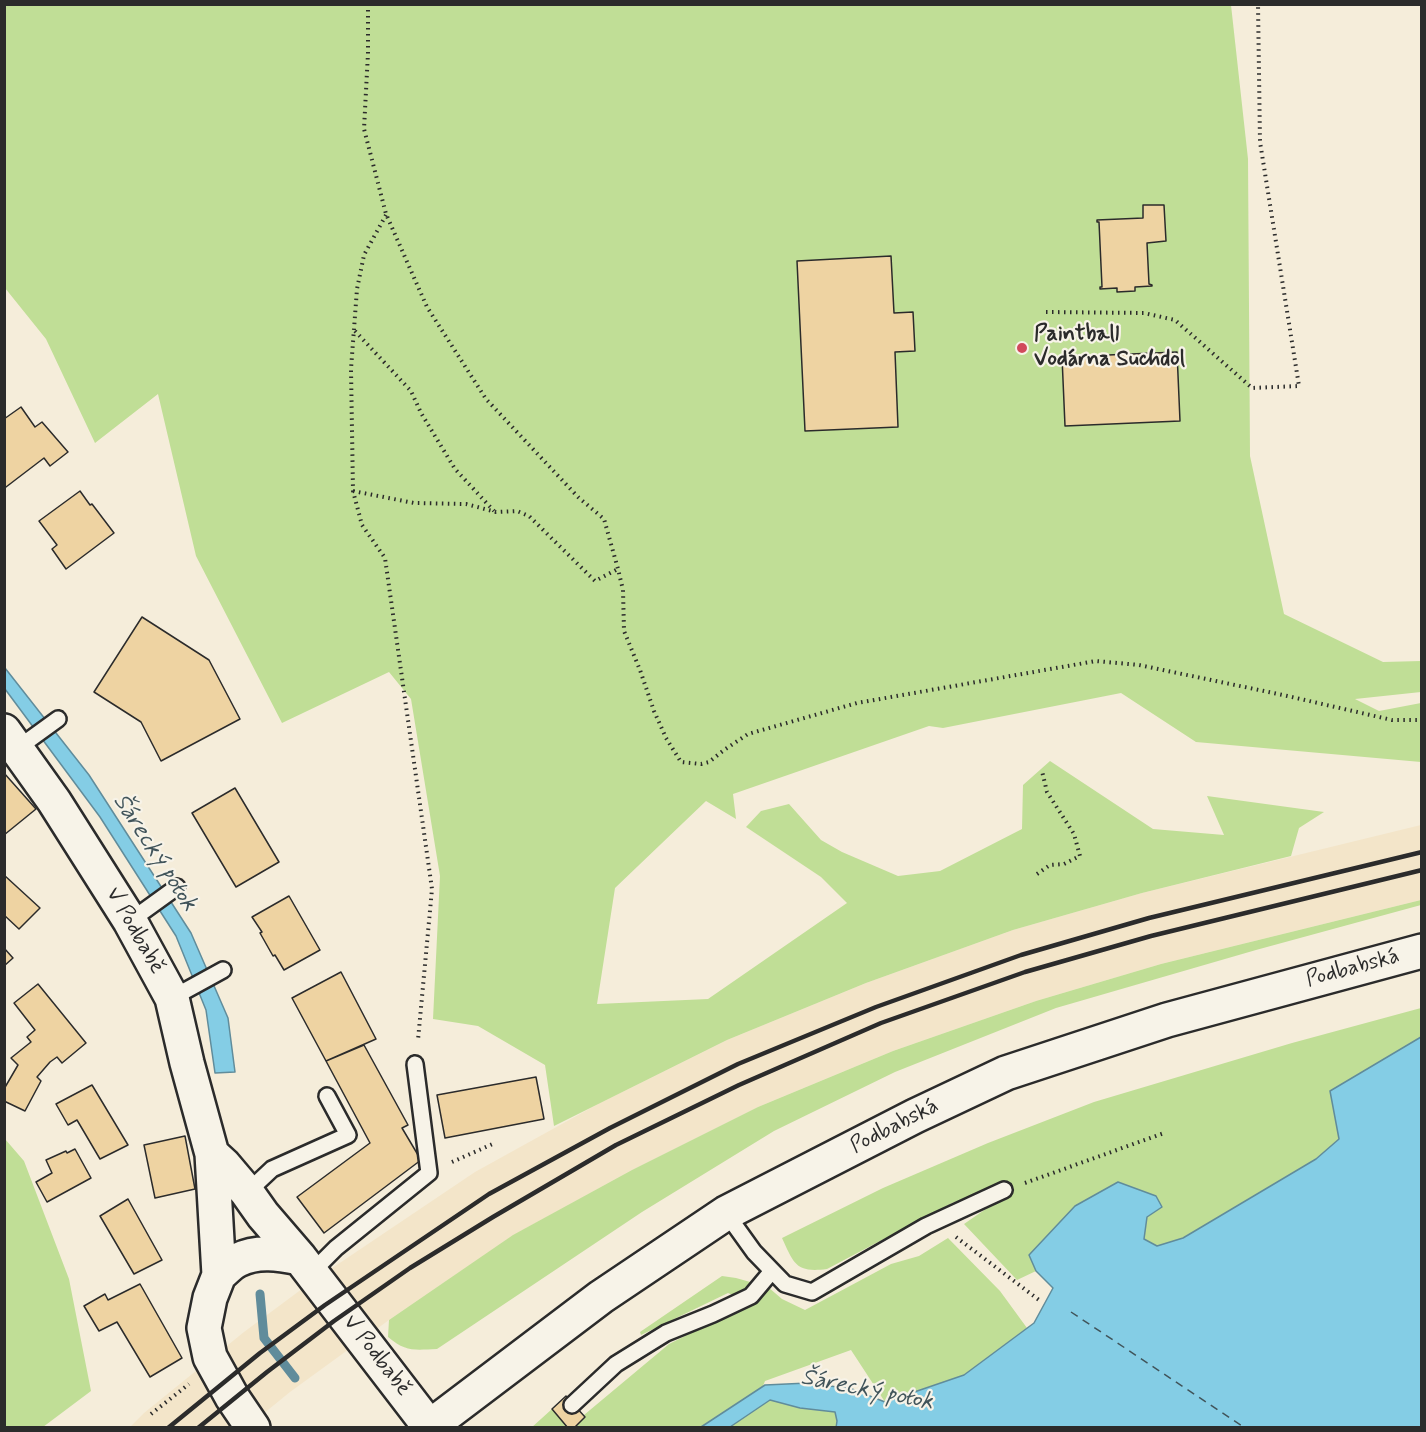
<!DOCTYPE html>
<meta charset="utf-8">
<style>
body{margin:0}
#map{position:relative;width:1426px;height:1432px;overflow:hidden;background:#f5edda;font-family:Mynerve,sans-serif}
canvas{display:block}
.frame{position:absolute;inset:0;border:6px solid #2b2b2b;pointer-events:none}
</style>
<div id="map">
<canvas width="1426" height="1432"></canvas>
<div class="frame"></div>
</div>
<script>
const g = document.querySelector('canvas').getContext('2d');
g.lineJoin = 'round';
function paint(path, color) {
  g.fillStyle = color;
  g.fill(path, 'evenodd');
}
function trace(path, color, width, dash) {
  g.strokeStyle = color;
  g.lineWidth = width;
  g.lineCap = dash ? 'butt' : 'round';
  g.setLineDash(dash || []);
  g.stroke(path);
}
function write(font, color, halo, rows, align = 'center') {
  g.font = font + ' Mynerve,sans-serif';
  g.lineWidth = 4.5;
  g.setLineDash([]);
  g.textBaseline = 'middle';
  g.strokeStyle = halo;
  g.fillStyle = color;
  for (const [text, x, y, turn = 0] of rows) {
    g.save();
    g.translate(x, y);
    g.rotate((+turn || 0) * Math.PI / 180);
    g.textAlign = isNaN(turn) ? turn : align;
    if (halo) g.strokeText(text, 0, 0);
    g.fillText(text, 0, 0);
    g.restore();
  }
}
paint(new Path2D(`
 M1421,825V900L1161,964L1036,1001L893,1051L758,1107L632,1170L514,1235L389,1320L290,1392L247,1427L129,1428L144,1413L244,1332L310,1283L475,1172L598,1104L727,1040L866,983L1013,930L1142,893Z`), '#f3e5c9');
paint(new Path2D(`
 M4,5H1231L1248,159L1250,456L1284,614L1383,662L1421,661V692L1355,699L1379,711L1421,703V762L1196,742L1121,693L943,728L929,726L733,794L736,819L706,801L615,888L597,1004L708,999L847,903L821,877L746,827L761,811L789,804L821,840L842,852L898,876L940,871L1022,829L1023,785L1050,761L1153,829L1224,835L1207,796L1324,812L1299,828L1291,856L1142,893L1013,930L866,983L727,1040L554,1126L545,1065L478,1026L433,1019L440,876L411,699L389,672L282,723L196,556L158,394L95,443L46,339L5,288Z
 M1421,900V905L1256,950L1056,1008L895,1072L774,1131L642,1212L437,1349C414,1350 406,1352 388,1337L389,1320L513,1235L632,1170L758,1107L893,1051L1036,1001L1161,964Z
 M1421,1008V1037L1330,1091L1339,1139L1316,1159L1183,1238L1157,1247L1144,1239L1147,1217L1161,1207L1029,1254L1036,1271L1017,1280L964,1224L1006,1195L1001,1185L952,1203L827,1269C796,1273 794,1264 782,1238L883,1188L988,1143L1094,1102L1292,1043Z
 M5,1139L24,1161L69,1279L91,1391L43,1427H5Z
 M948,1238L1000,1291L1027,1328L964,1375L885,1402L851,1350L765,1381L753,1411L770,1400L800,1408L835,1412L837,1422L836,1427L573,1428L584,1415L669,1344L751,1303L728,1293L641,1335L640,1332L722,1276L736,1278L768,1287L782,1299L805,1310L891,1264L919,1256Z
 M552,1409L568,1427L531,1428Z`), '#c0de96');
const water = new Path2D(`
 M5,668L89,775L191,933L228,1018L235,1072L215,1073L206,1010L176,936L100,817L5,689Z
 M1421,1037V1427L836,1428L837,1421L835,1412L800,1408L770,1400L730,1427H701L765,1385L808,1383L852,1389L885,1402L964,1375L1034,1323L1053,1288L1036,1271L1029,1255L1075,1206L1118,1182L1156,1196L1162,1207L1147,1217L1144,1239L1157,1246L1183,1238L1316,1159L1339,1139L1330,1091Z`);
paint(water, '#84cde5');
trace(water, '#608c9b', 1.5);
trace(new Path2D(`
 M260,1294L264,1338L295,1378`), '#608c9b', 9);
trace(new Path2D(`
 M1071,1312L1245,1428`), '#41545a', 1.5, [8, 6]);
const building = new Path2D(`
 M1143,205H1164L1166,241L1147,243L1149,284L1152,285V286L1135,287V291L1117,292V288L1100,289V287H1102L1099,222H1097V220L1143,218Z
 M891,256L894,313L913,312L915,351L895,352L898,427L805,431L797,261Z
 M1177,352L1180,421L1065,426L1062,357Z
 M21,407L35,427L42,422L68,452L50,466L44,458L6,487L4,485V419Z
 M80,491L90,505L92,504L114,533L66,569L52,549L57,545L39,521Z
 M142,617L209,660L240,719L161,761L141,722L94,692Z
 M4,773L36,809L4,835Z
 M235,788L279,862L236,887L192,813Z
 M4,875L40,908L19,929L4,915Z
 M289,896L320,950L284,970L275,955L273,956L260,933L262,932L252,917Z
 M4,948L13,958L4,966Z
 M341,972L376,1039L326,1061L292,998Z
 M38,984L86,1043L62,1063L57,1057L50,1062L37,1077L41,1081L25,1111L4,1101V1089L18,1065L11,1058L31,1042L27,1037L35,1030L14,1003Z
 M364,1045L408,1125L402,1128L421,1160L324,1233L297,1197L370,1143L326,1061Z
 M536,1077L544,1119L445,1138L437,1095Z
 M92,1085L128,1145L100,1159L77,1120L68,1125L56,1104Z
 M185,1136L195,1189L155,1198L144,1145Z
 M75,1149L91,1178L47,1202L36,1182L52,1173L46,1160L66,1151L67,1153Z
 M128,1199L162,1260L134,1274L100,1216Z
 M140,1284L182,1358L150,1377L117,1322L99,1331L84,1306L105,1294L108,1300Z
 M566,1396L585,1417L574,1428H568L552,1409Z`);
paint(building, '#eed3a2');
trace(building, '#2b2b2b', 1.5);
const lane = new Path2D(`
 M18,748L58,719
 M130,921L177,887
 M172,998L223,970
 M246,1191L255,1185L272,1169L348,1135L327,1096
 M726,1213L754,1252L785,1284L812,1292L926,1226L1004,1190
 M311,1273L336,1248L429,1173L415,1064
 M572,1405L616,1364L666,1333L713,1314L751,1296L772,1271`);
const secondary = new Path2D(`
 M4,731L54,801L130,921L172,998L187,1063L212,1154L219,1275L210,1298L204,1328L210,1357L232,1397L253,1428
 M212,1154L224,1165L246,1191L263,1215L300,1258L429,1426
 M219,1275C225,1270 231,1263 238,1260C258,1250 279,1254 300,1258
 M428,1428L601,1297L726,1213L915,1116L1006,1073L1167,1020L1422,951`);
trace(lane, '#2b2b2b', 20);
trace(secondary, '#2b2b2b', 38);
trace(new Path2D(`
 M368,4V53L364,129L386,214L427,307L486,399L578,497L604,519L618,569L623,590L624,631L640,670L654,711L666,738L681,762L701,764L709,762L724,750L748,734L857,703L1096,661L1139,665L1283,695L1392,720H1422
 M386,215L364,255L357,289L351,369L353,491L362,525L385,558L432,889L418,1040
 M1046,312L1144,313L1175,320L1252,388L1299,386L1260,142L1258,4
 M355,331L411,391L421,413L455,469L494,511
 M353,491L414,503L466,504L496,512L517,511L529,516L595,581L618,569
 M1037,874L1050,865L1064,864L1080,856L1074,834L1047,792L1042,771
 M452,1162L495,1143
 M1025,1183L1164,1133
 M956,1237L1039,1300
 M151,1414L189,1384`), '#2b2b2b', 4, [1.5, 4.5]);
trace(lane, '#f7f3e8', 15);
trace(secondary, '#f7f3e8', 33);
trace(new Path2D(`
 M168,1428L260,1353L325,1305L489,1194L610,1128L738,1064L876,1007L1021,955L1149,918L1422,852
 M198,1428L267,1372L334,1321L410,1268L493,1217L616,1145L739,1085L881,1023L1025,972L1151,936L1422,870`), '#2b2b2b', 4.5);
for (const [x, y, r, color] of [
 [1022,348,6,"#d1495b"]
]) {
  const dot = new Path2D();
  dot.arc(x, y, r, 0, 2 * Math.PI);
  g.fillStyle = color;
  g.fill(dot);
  trace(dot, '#f7f3e8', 2);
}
write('bold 22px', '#2b2b2b', '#f7f3e8', [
 ["Paintball",1034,335],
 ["Vodárna Suchdol",1034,360]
], 'left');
write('22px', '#2b2b2b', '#f7f3e8', [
 ["V Podbabě",134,931,60],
 ["Podbabská",1353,969,-15],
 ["Podbabská",895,1127,-27],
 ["V Podbabě",376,1356,52]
]);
write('italic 24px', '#41545a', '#f7f3e8', [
 ["Šárecký potok",154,853,57],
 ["Šárecký potok",867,1391,11]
]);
</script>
